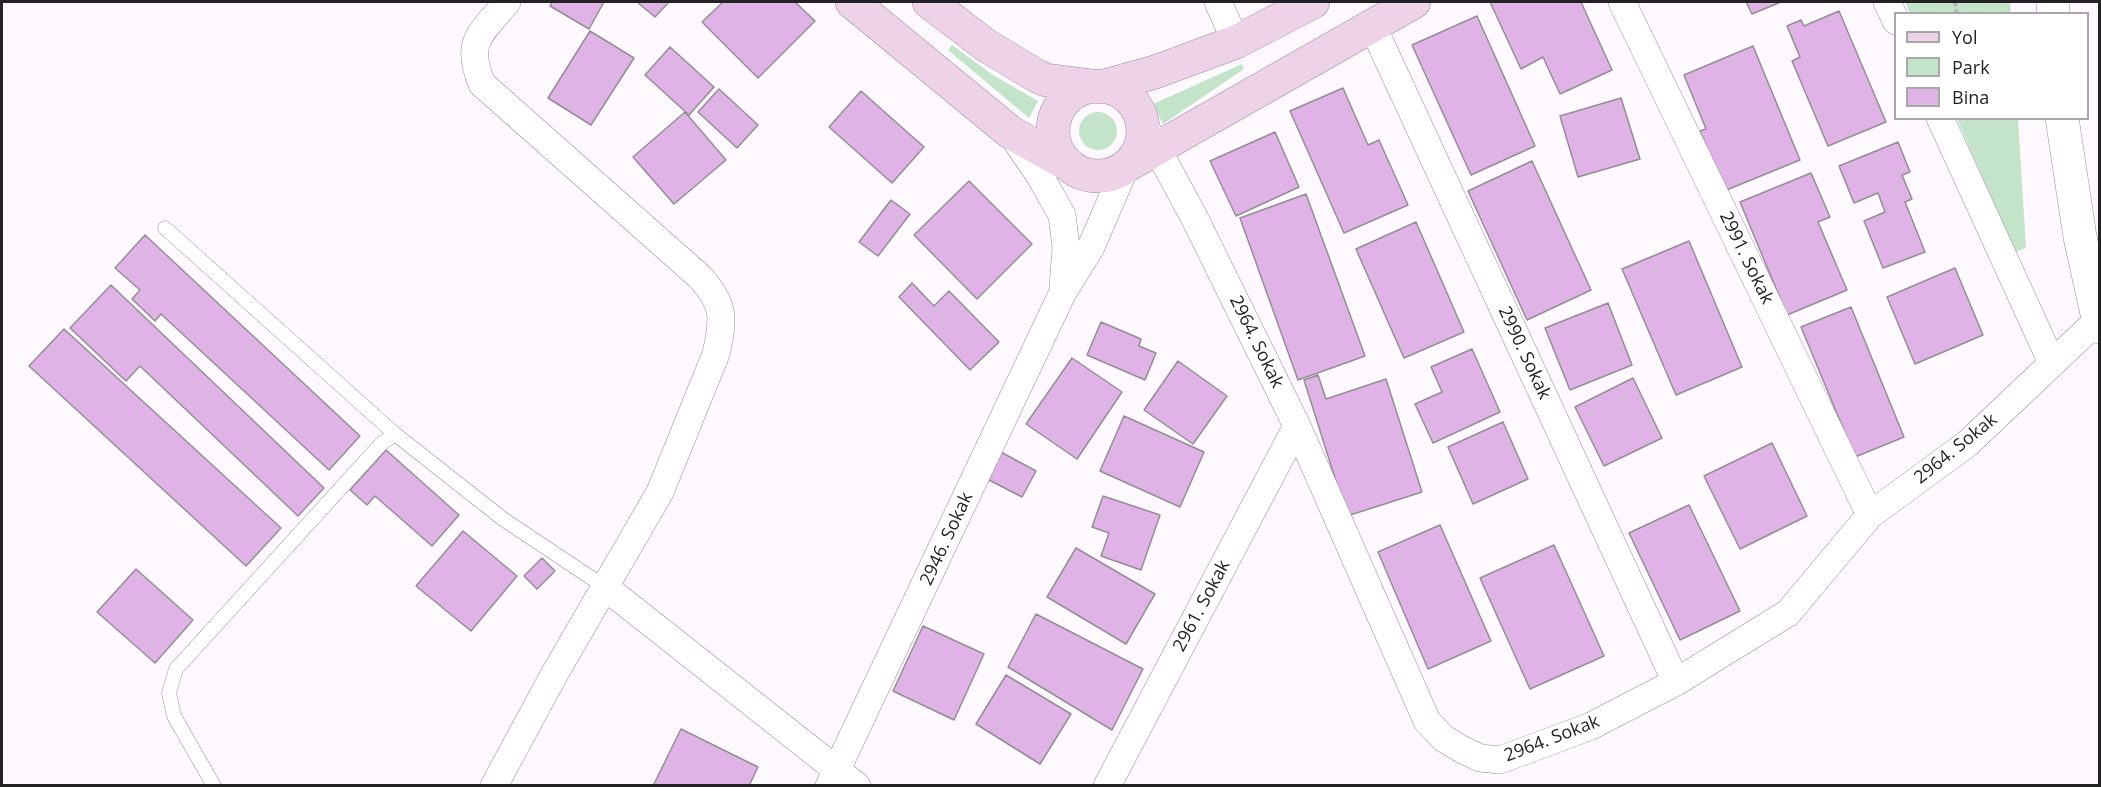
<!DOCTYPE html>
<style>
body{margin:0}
#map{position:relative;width:2101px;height:787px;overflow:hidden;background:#fef9ff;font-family:"Open Sans",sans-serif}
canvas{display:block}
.frame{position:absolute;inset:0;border:3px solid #252226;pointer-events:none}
.legend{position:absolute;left:1894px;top:12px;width:195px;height:108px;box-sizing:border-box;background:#fff;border:2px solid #a8a7a8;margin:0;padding:8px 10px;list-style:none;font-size:18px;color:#252226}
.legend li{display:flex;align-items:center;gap:12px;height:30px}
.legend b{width:30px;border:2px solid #a8a7a8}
</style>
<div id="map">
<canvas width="2101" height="787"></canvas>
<div class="frame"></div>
<ul class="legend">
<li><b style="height:8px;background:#eed2e7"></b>Yol</li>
<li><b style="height:16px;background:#c3e4c8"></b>Park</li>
<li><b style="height:16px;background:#dfb3e6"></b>Bina</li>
</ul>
</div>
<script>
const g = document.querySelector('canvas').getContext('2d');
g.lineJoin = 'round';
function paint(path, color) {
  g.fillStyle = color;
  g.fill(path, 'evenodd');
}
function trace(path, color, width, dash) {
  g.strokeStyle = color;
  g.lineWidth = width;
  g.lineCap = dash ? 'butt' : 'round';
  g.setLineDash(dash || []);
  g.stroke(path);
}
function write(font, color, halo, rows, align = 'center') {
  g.font = font + ' "Open Sans",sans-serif';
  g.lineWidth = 4.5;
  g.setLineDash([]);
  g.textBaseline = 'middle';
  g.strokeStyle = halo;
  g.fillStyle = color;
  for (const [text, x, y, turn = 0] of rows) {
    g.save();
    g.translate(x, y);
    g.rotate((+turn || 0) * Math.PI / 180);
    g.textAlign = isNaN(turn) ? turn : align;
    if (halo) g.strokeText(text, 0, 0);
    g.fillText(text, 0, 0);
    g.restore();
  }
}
paint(new Path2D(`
 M1905,2H2010L2011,13H1910Z
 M952,45L993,75L1038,101L1029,118L948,50Z
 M1242,64L1244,69L1163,124L1153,104Z
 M1079 131a19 19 0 1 1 38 0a19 19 0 1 1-38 0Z
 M1957,119H2018L2026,248L2015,252Z`), '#c3e4c8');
const building = new Path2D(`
 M552,2H604L589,29L550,6Z
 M637,2H669L655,17Z
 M723,2H795L815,21L758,78L702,22Z
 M1490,2H1581L1612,70L1560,94L1543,57L1521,69Z
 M1746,2H1781L1752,14Z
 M1839,11L1886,122L1828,146L1792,61L1800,57L1787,26L1801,20L1804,26Z
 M1477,16L1535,146L1471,175L1412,45Z
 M590,31L634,58L591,125L548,98Z
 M1753,46L1800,160L1724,191L1700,131L1706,129L1684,75Z
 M670,47L714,87L689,115L645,75Z
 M1343,88L1368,145L1379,140L1408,205L1344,233L1290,111Z
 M719,89L758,125L737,148L698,112Z
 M861,91L924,147L892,183L829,127Z
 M1621,98L1640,159L1578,177L1560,116Z
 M685,112L726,160L674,204L633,157Z
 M1275,132L1299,187L1236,216L1210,161Z
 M1898,142L1910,172L1902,175L1912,199L1905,202L1925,252L1883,268L1864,221L1885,212L1878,193L1854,203L1839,166Z
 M1532,161L1591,290L1527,320L1468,191Z
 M1811,173L1830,217L1818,222L1847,290L1787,315L1740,202Z
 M969,181L1032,244L977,299L914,235Z
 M1306,194L1365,356L1298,380L1240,218Z
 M891,200L910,214L878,256L859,242Z
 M1416,222L1464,332L1404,358L1356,249Z
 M145,235L360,436L329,470L161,314L155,321L132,299L140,290L115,268Z
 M1689,241L1742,367L1676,395L1622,269Z
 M1955,268L1983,335L1915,364L1887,297Z
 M912,283L934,306L949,291L999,342L970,370L899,297Z
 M111,285L324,488L298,516L140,366L126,381L70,328Z
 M1608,303L1632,365L1570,390L1545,328Z
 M1851,307L1904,437L1855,457L1801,327Z
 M1101,322L1141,339L1139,346L1156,353L1145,380L1087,355Z
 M64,329L281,528L246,566L29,366Z
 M1472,349L1500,412L1433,443L1415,404L1442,392L1431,367Z
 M1072,358L1122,392L1077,459L1026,424Z
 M1178,361L1227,396L1193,444L1144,410Z
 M1318,375L1326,399L1386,379L1422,492L1347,516L1304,380Z
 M1633,378L1662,438L1604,466L1575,407Z
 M1124,416L1204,452L1180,507L1100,471Z
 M1503,422L1528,479L1473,504L1448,447Z
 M1772,443L1807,516L1740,549L1704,476Z
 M386,450L459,515L432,546L375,496L367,505L350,490Z
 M999,451L1036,471L1022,497L985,478Z
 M1103,496L1160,515L1141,570L1101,556L1109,533L1092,527Z
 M1689,505L1740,611L1680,640L1629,533Z
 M1440,525L1491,641L1428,669L1378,552Z
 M463,531L517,576L471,631L416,586Z
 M1554,545L1604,656L1530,689L1480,578Z
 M1076,548L1155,594L1126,644L1047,597Z
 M542,558L555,571L537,589L524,576Z
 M136,569L193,620L155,663L97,612Z
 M1036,614L1143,669L1112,730L1008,667Z
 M923,626L984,654L954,720L893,691Z
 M1006,675L1071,714L1040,764L976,724Z
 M681,729L758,767L749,786H653Z`);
paint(building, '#dfb3e6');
trace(building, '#958d96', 1.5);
const service = new Path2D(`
 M165,228L395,434L503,519L605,587
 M214,786L174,716L169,693L176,669L381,444L395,434`);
const minor = new Path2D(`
 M1218,2L1236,42
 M1622,2L1870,515
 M1887,2L1896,21
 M1372,25L1676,682
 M1139,115L1194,217L1297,426L1427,721L1443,738L1461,749L1480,758L1500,760L1591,726L1676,682L1788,613L1870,515L1967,444L2098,320
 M1940,118L2052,363
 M1010,132L1040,176L1062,215L1066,247L1063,288
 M605,587L857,786
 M494,786L555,673L660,492L716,354C724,318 725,305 700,277L482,84C464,41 481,34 507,2
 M829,786L1063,292L1091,247L1126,166
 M1107,786L1297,426`);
const tertiary = new Path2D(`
 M2053,2V14
 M2062,118L2080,237L2100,327`);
const secondary = new Path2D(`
 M852,2L1010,132L1069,165
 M929,2L987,46L1037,76L1046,80L1101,87L1155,72L1236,42L1313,2
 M1053 131a45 45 0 1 1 90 0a45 45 0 1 1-90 0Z
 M1126,166L1414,2`);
trace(service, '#968e97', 15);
trace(minor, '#968e97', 28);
trace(tertiary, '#968e97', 34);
trace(secondary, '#968e97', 34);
trace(new Path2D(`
 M1955,2L1957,14`), '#b5b0b6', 4, [4.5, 3]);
trace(service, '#fff', 14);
trace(minor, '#fff', 27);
trace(tertiary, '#fff', 33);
trace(secondary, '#eed2e7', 33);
write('18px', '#252226', '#fff', [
 ["2991. Sokak",1746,258,64],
 ["2964. Sokak",1256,342,64],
 ["2990. Sokak",1524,353,65],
 ["2964. Sokak",1956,449,-39],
 ["2946. Sokak",947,539,-65],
 ["2961. Sokak",1202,606,-62],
 ["2964. Sokak",1552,739,-21]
]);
</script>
